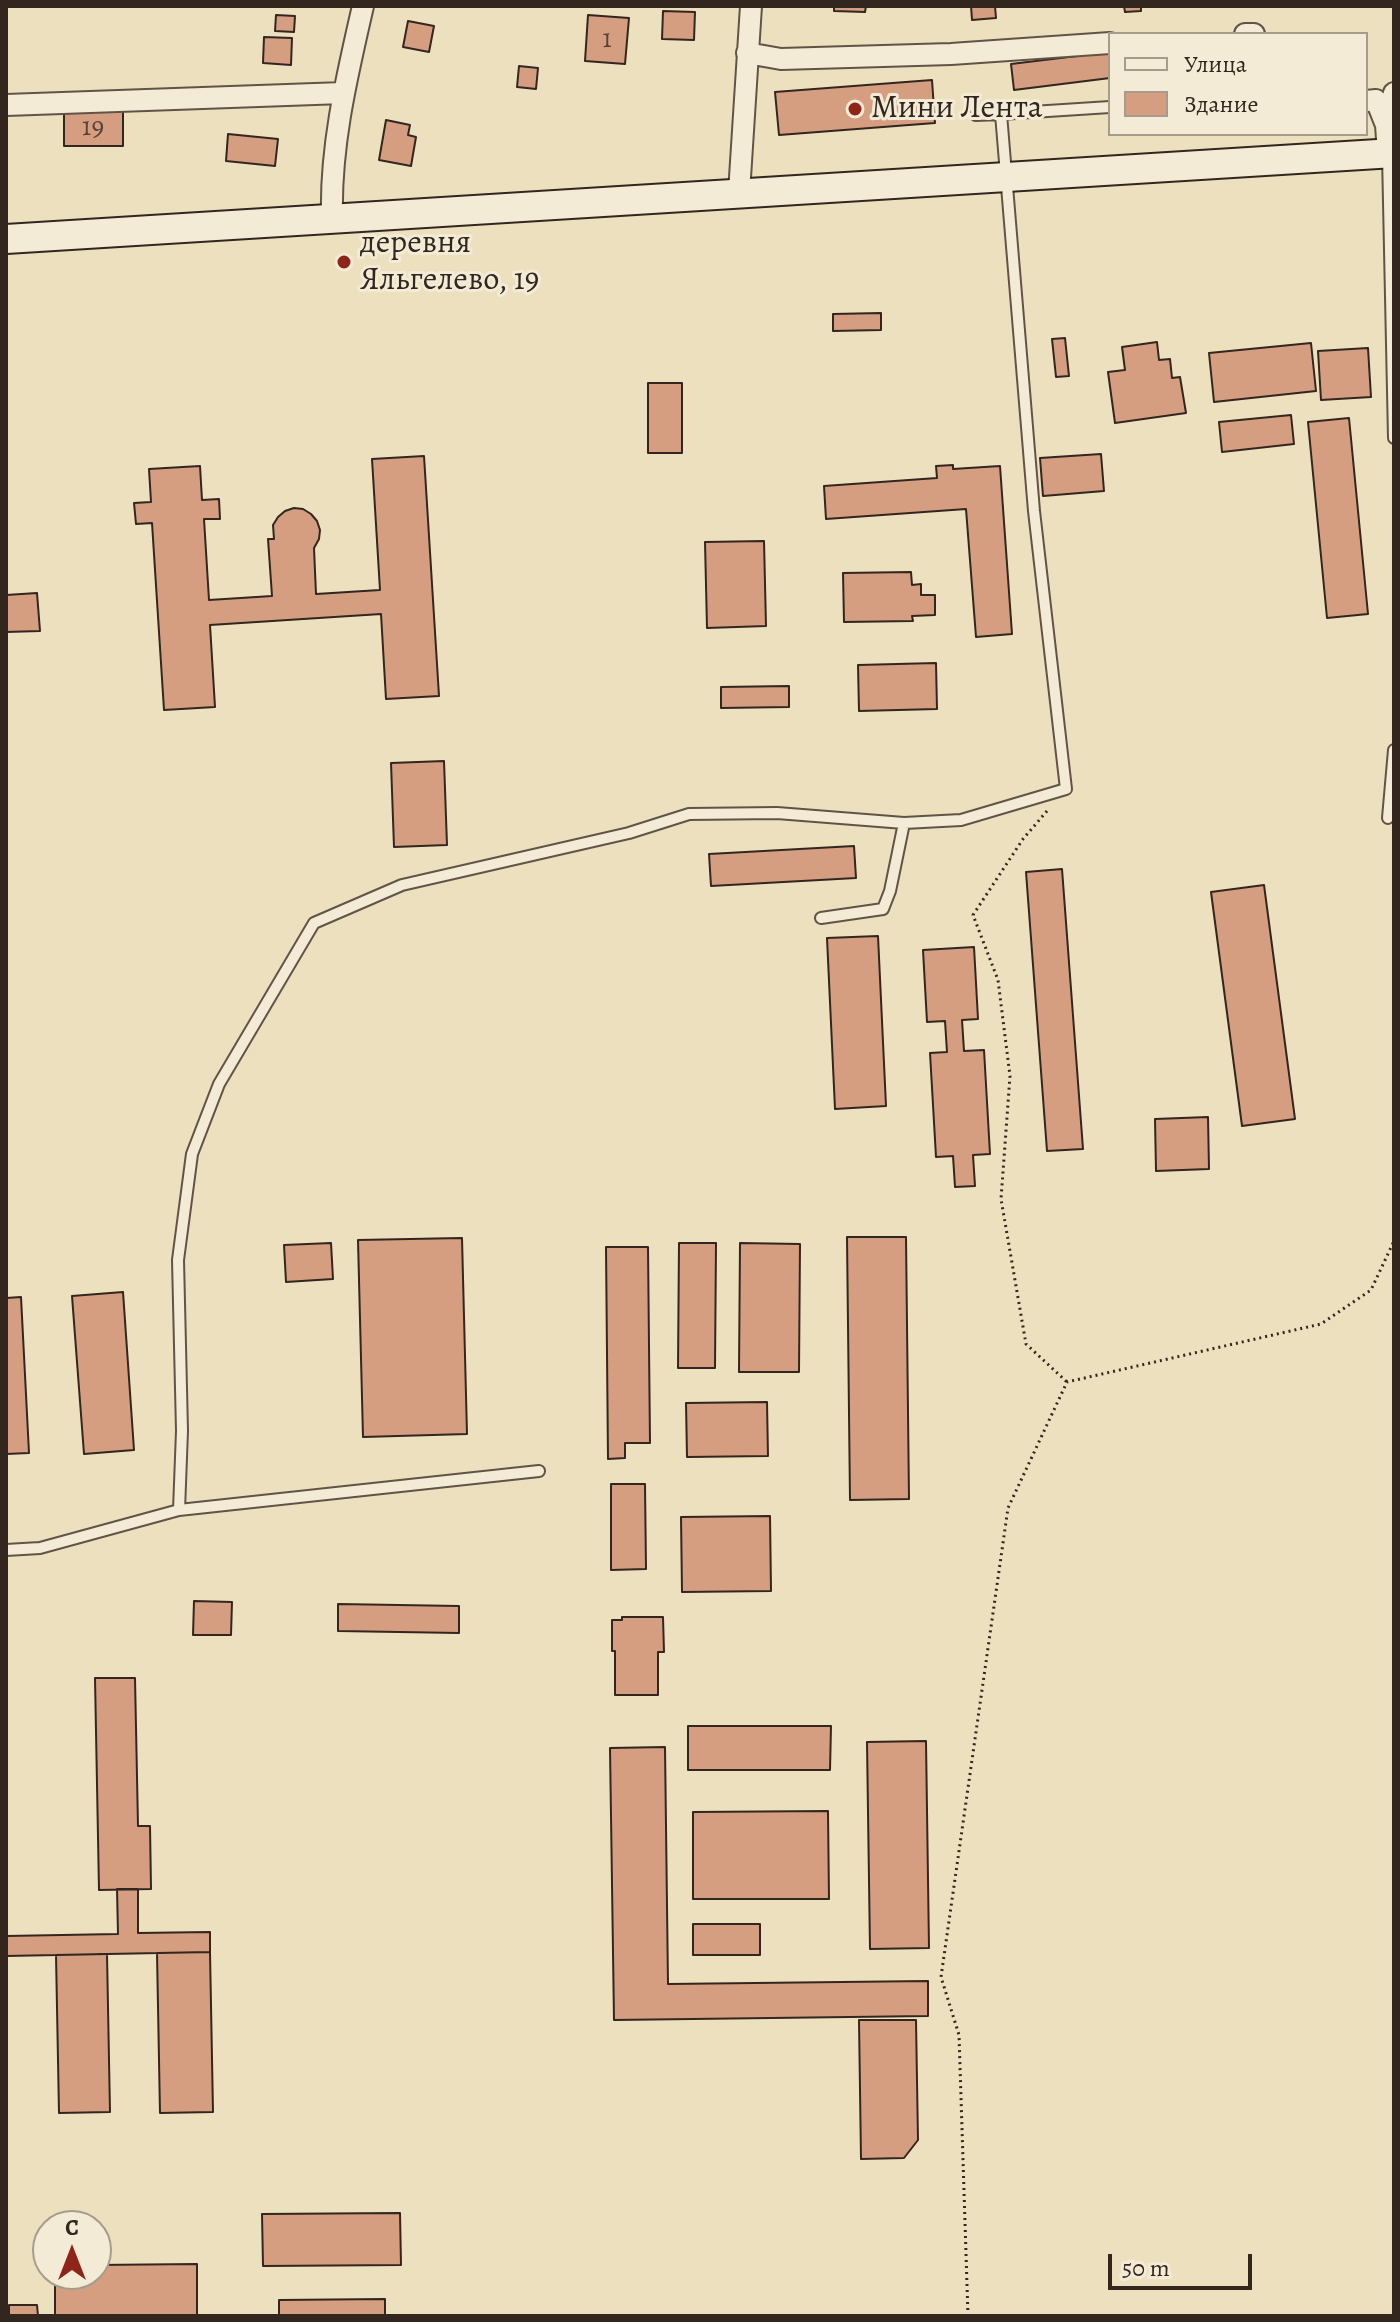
<!DOCTYPE html>
<meta charset="utf-8">
<style>
body{margin:0}
#map{position:relative;width:1400px;height:2322px;overflow:hidden;background:#ede0be;font-family:Alegreya,serif}
canvas{display:block}
.frame{position:absolute;inset:0;border:8px solid #32261f;pointer-events:none}
.legend{position:absolute;left:1108px;top:32px;width:260px;height:104px;box-sizing:border-box;background:#f3ebd5;border:2px solid #a69c8c;margin:0;padding:10px 14px;list-style:none;font-size:24px;color:#32261f}
.legend li{display:flex;align-items:center;gap:16px;height:40px}
.legend b{width:40px;border:2px solid #a69c8c}
.north{position:absolute;left:32px;top:2210px;width:80px;height:80px;box-sizing:border-box;background:#f3ebd5;border:2px solid #a69c8c;border-radius:50%;rotate:0deg;font-size:22px;font-weight:700;line-height:32px;text-align:center;color:#32261f}
.north::after{content:'';display:block;margin:auto;width:28px;height:36px;background:#8f2418;clip-path:polygon(50% 0,100% 100%,50% 72%,0 100%)}
.scale{position:absolute;left:1108px;top:2254px;width:144px;height:36px;box-sizing:border-box;border:4px solid #32261f;border-top:0;padding-left:10px;font-size:24px;line-height:28px;white-space:nowrap;color:#32261f;-webkit-text-stroke:6px #f3ebd5;paint-order:stroke}
</style>
<div id="map">
<canvas width="1400" height="2322"></canvas>
<div class="frame"></div>
<ul class="legend">
<li><b style="height:10px;background:#f3ebd5"></b>Улица</li>
<li><b style="height:22px;background:#d59e80"></b>Здание</li>
</ul>
<div class="north">С</div>
<div class="scale">50 m</div>
</div>
<script>
const g = document.querySelector('canvas').getContext('2d');
g.lineJoin = 'round';
function paint(path, color) {
  g.fillStyle = color;
  g.fill(path, 'evenodd');
}
function trace(path, color, width, dash) {
  g.strokeStyle = color;
  g.lineWidth = width;
  g.lineCap = dash ? 'butt' : 'round';
  g.setLineDash(dash || []);
  g.stroke(path);
}
function write(font, color, halo, rows, align = 'center') {
  g.font = font + ' Alegreya,serif';
  g.lineWidth = 6;
  g.setLineDash([]);
  g.textBaseline = 'middle';
  g.strokeStyle = halo;
  g.fillStyle = color;
  for (const [text, x, y, turn = 0] of rows) {
    g.save();
    g.translate(x, y);
    g.rotate((+turn || 0) * Math.PI / 180);
    g.textAlign = isNaN(turn) ? turn : align;
    if (halo) g.strokeText(text, 0, 0);
    g.fillText(text, 0, 0);
    g.restore();
  }
}
const building = new Path2D(`
 M834,6H866L865,12L834,11Z
 M971,6H995L996,18L972,20Z
 M1124,6H1141V11L1125,12Z
 M663,11L695,12L694,40L662,39Z
 M276,15L295,16L294,32L275,31Z
 M588,15L629,18L625,64L585,61Z
 M408,21L434,26L429,52L403,47Z
 M264,37L292,38L291,65L263,63Z
 M1110,52V78L1014,90L1011,64Z
 M519,66L538,68L536,89L517,87Z
 M932,80L935,123L779,135L775,92Z
 M64,109H123V146H64Z
 M386,120L410,125L408,135L416,137L411,166L379,160Z
 M228,134L278,139L275,166L226,161Z
 M881,313V330L833,331V314Z
 M1065,338L1069,376L1056,377L1052,339Z
 M1157,342L1159,360L1170,359L1172,378L1180,377L1186,413L1115,423L1108,372L1125,370L1122,347Z
 M1311,343L1316,391L1214,402L1209,353Z
 M1368,348L1371,397L1321,400L1318,351Z
 M648,383H682V453H648Z
 M1291,415L1294,444L1222,452L1219,422Z
 M1349,418L1368,614L1327,618L1308,422Z
 M1101,454L1104,491L1043,496L1040,458Z
 M424,456L439,696L386,699L381,614L210,625L215,707L164,710L152,523L136,524L134,503L151,502L149,469L200,466L202,500L219,499L220,519H204L209,600L272,596L268,539H274L273,525L278,517L285,511L294,508L303,509L311,514L317,521L320,530L319,539L314,548L316,594L380,590L372,459Z
 M953,465V469L1000,466L1012,634L976,637L966,509L826,519L824,486L937,478L936,466Z
 M764,541L766,626L707,628L705,542Z
 M911,572L912,585L921,584V595H935V615L912,616L913,621L844,622L843,573Z
 M37,593L40,631L6,632V595Z
 M936,663L937,709L859,711L858,665Z
 M789,686V707L721,708V687Z
 M444,761L447,845L394,847L391,763Z
 M854,846L856,878L711,886L709,854Z
 M1062,869L1083,1149L1047,1151L1026,872Z
 M1264,885L1295,1119L1242,1126L1211,892Z
 M878,936L886,1106L835,1109L827,938Z
 M974,947L978,1019L962,1020L964,1051L984,1050L990,1154L973,1155L975,1186L955,1187L953,1156L936,1157L930,1053L947,1052L945,1021L927,1022L923,950Z
 M1208,1117L1209,1169L1156,1171L1155,1119Z
 M847,1237H906L909,1499L850,1500Z
 M462,1238L467,1434L363,1437L358,1240Z
 M331,1243L333,1279L286,1282L284,1245Z
 M679,1243H716L715,1368H678Z
 M740,1243L800,1244L799,1372H739Z
 M606,1247H648L650,1443H625V1458L608,1459Z
 M123,1292L134,1450L84,1454L72,1296Z
 M21,1297L29,1453L6,1454V1298Z
 M767,1402L768,1456L687,1457L686,1403Z
 M611,1484H645L646,1569L611,1570Z
 M770,1516L771,1591L682,1592L681,1517Z
 M194,1601L232,1602L231,1635H193Z
 M338,1604L459,1606V1633L338,1631Z
 M622,1617H663L664,1652H658V1695H615V1651H612V1620H622Z
 M95,1678H135L138,1826H150L151,1889L99,1890Z
 M688,1726H831L830,1770H688Z
 M926,1741L929,1948L870,1949L867,1742Z
 M665,1747L668,1984L928,1981V2016L614,2020L610,1748Z
 M828,1811L829,1899H693V1812Z
 M117,1889H138V1933L210,1932V1952L6,1956V1936L118,1934Z
 M693,1924H760V1955H693Z
 M210,1952L213,2112L160,2113L157,1953Z
 M107,1954L110,2112L59,2113L56,1955Z
 M859,2020H916L918,2140L904,2158L861,2159Z
 M400,2213L401,2265L263,2266L262,2214Z
 M197,2264V2316H55V2274H96V2265Z
 M385,2299V2316H279V2300Z
 M9,2305H37L38,2316H9Z`);
paint(building, '#d59e80');
trace(building, '#32261f', 2);
const lane = new Path2D(`
 M976,115L1001,114
 M1388,155L1394,438
 M1388,818L1394,750
 M821,918L883,909L890,891L904,823
 M179,1510L182,1431L178,1260L192,1154L219,1084L314,923L402,885L629,833L689,814L777,813L904,823L961,820L1066,789L1034,511L1001,114L1110,107
 M6,1550L40,1548L179,1510L539,1471`);
const street = new Path2D(`
 M1245,34H1254
 M747,53L781,59L951,54L1110,43
 M1366,101L1376,100L1386,125L1388,153
 M6,105L343,93
 M1386,125L1394,93
 M739,193L751,6
 M332,218C330,146 347,76 363,6`);
const secondary = new Path2D(`
 M6,239L1394,153`);
trace(lane, '#615447', 14);
trace(street, '#615447', 24);
trace(secondary, '#32261f', 32);
trace(new Path2D(`
 M1047,811L1023,839L973,915L998,980L1010,1076L1001,1199L1026,1344L1067,1382
 M968,2316L959,2035L941,1977L1008,1508L1067,1382L1321,1324L1371,1290L1394,1241`), '#32261f', 3, [2, 4]);
trace(lane, '#f3ebd5', 10);
trace(street, '#f3ebd5', 20);
trace(secondary, '#f3ebd5', 28);
for (const [x, y, r, color] of [
 [855,109,8,"#8f2418"],
 [344,262,8,"#8f2418"]
]) {
  const dot = new Path2D();
  dot.arc(x, y, r, 0, 2 * Math.PI);
  g.fillStyle = color;
  g.fill(dot);
  trace(dot, '#f3ebd5', 3);
}
write('28px', '#5b4437', null, [
 ["1",607,40],
 ["19",93,128]
]);
write('32px', '#32261f', '#f3ebd5', [
 ["Мини Лента",871,109],
 ["деревня",360,244],
 ["Яльгелево, 19",360,281]
], 'left');
</script>
